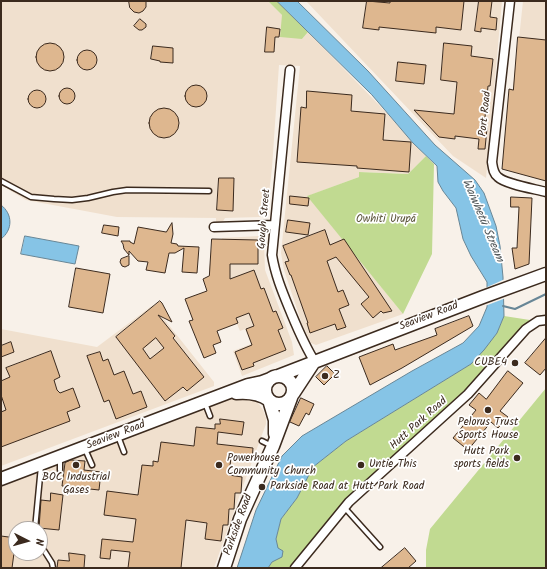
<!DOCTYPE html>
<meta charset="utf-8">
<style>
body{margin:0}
#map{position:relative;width:547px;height:569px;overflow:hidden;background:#f8f1e9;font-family:Kalam,sans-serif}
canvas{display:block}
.frame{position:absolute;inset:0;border:2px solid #3b2a1e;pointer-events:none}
.north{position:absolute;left:8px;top:521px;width:40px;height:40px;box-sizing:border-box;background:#fff;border:1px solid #b1aaa5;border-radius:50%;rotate:96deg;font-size:11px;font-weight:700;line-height:16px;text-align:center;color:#3b2a1e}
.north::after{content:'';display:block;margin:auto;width:14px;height:18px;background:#3b2a1e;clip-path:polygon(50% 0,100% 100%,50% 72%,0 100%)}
</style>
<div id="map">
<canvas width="547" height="569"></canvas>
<div class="frame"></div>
<div class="north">N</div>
</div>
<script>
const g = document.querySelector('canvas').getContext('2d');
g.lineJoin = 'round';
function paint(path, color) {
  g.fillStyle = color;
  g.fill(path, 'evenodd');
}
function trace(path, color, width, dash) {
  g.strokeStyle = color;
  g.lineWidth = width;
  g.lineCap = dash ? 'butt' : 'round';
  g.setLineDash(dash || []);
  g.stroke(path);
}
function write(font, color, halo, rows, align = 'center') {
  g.font = font + ' Kalam,sans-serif';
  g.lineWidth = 3.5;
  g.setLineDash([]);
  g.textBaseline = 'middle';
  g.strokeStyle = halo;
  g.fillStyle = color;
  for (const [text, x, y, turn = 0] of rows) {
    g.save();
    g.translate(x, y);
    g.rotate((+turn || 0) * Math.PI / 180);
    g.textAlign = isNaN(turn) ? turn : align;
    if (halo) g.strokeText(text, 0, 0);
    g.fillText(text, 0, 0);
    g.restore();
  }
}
paint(new Path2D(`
 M1,1H268L282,15L302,39L308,32L380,106L426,156L408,174L359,172V177L308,196L403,314L316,345L311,343L302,324L284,270L281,253L300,66L279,65L272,168L267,210L260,217L225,218L222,223H216V218L117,217L26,200L1,185Z
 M306,1H502L486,178L453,156Z
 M523,1H546V181L509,170L506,162Z
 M259,236L264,242L265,270L292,342L294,355L242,376L233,351L251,344L245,329L240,331L237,324L224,329L209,289L219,284L222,238Z
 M153,305L214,382V386L1,466V329L97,347Z
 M236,396L257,401L263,410L266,418V424L239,497L214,568H1V483ZM16,529H40V553H16Z`), '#f0e0ce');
paint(new Path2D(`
 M268,1H277L308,32L302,39L280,37L282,15Z
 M426,156L434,164L432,254L403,314L307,196L359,177V172L408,174Z
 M504,316L530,320L515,334L490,364L461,396L335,512L290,568H268L272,562L278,558L276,539L281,519L297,498L313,467L346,441L471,364L497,333Z
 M546,388V568H426V550L430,529Z`), '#c1da91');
const water = new Path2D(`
 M277,1H297L368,71L435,145L475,180L484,193L496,226L500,246L503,277L504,316L497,333L484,350L471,364L346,441L313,467L297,498L281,519L276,539L278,548L283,551L282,557L272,562L268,568H237L256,510L282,456L302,436L412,371L463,343L479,326L487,307V282L471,256L463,239L456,208L443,191L438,182L437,166L413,143L372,95Z
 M1,205C13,214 13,230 1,239Z
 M25,236L79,246L75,264L21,254Z`);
paint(water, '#86c4e6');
trace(water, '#688696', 1);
paint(new Path2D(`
 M505,279L506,298L485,306V288Z`), '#f8f1e9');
trace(new Path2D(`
 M503,306L515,309L546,294`), '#688696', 2);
const building = new Path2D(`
 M129,1H146V7L143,11L139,13L134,12L130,8Z
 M367,1L390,3V1H464L461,30L436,27V33L379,27V30L363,28Z
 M479,1H492L490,17L497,18L496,30L481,28V32L475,31Z
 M140,19L146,24V27L142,30H139L134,26Z
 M267,27L280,29L279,37H275L274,52H265Z
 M518,37L546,40V181L502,169L509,89L513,90Z
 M444,43L472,46L471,56L493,59L490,86H488L484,128H487L485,149H478L479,139L455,136V139L439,137L414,110L454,114L457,82L441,80Z
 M36 57a14 14 0 1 1 28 0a14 14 0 1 1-28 0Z
 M153,46L173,48V63L160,62V61L151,59Z
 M77 60a10 10 0 1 1 20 0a10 10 0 1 1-20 0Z
 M398,62L426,65L424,84L396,81Z
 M185 96a11 11 0 1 1 22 0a11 11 0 1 1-22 0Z
 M59 96a8 8 0 1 1 16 0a8 8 0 1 1-16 0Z
 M28 99a9 9 0 1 1 18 0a9 9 0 1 1-18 0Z
 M307,91L352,95L351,111L385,114L383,140L411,142L409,172L357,168V166L297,162L301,107L306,108Z
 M149 123a15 15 0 1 1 30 0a15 15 0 1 1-30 0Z
 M219,178H234L233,211L217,210Z
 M290,196L309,198L308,206L290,204Z
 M511,197L532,198L529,264L515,269L512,248H517L519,207H511Z
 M288,220L310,223L308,235L286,232Z
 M172,223L173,234L171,243L177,244L178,246L199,247L197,273L182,272L184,248L175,253H169L165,273L146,270L148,262L138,261L129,251V255L124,249L123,244L121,241H130V242L134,244L138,227L166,232Z
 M104,225L119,227L118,236L102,233Z
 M325,230L330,245L344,239L392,311L383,313L381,311L373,318L361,304L369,297L336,257L327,261L338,292L343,290L349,305L339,309L346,327L337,330L335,324L310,333L307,323H308L291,275H290L285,262L289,261L283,246Z
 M212,239L258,240V264H230V279L254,270L261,289L264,288L273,312L276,311L283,328L278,330L286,350L253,363L254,366L242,370L235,352L252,345L246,329L254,326L249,313L236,318L238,323L217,331L221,342L213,345L216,353L204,358L189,321L193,320L185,299L207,291L203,279L209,276Z
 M129,256V265L125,267L122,266L120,262L121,259Z
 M76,268L110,274L103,313L69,307Z
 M160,301L162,303L172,322L158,315L175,336L173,338L204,377L187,391L183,387L165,401L116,337ZM156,338L164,348L150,359L143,349Z
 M469,316L473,326L402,368L370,385L359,357L393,344L395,350L437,335L435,329Z
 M546,338V368L540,375L525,363Z
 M11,342L14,352L1,357V346Z
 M51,351L60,377L54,380L57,390L60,393L73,388L80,407L67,412L70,421L1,447V412L6,410L1,395V381L10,377L6,368Z
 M100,352L103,361L108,359L114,375L124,371L133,394L141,391L147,407L116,419L109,400L104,402L87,356Z
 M327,366L335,374L324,385L316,377Z
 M508,371L523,383L500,411L508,417L498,428L491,422L468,450L453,438L476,410L469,405L479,393L486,399Z
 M301,398L314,404L309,415L306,413L299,426L290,422Z
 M220,419L244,422L242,435L218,432L217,444L253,448L252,460L231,457L229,475L242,477L241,493H235L234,509H229L228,525H223L221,541L205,539L207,523L186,520L181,568H128L130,552L111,550L110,559L100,558L102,539L133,542L136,519L104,515L107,491L138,495L142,465L153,466V461L158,462L161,442L194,446L196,427L215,429V424H220Z
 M71,460L85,461L84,470L101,472L99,490L62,486L65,463Z
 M51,493L63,495L59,530L39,528L41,500L50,501Z
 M1,536L16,538L12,568H1Z
 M405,548L416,561L408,568H381Z
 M69,553L85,555L84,568H57L58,560L69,561Z`);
paint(building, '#deb78f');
trace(building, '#3b2a1e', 1);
const lane = new Path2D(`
 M1,181L31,197L54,199L72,200L88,198L113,192L127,190L209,191
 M205,403L210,416
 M118,436L124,452
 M262,441L272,446
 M85,449L92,465
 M60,470V457
 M344,507L380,547
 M35,529L41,466
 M40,544L52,563L53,568`);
const street = new Path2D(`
 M510,1L492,162C493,168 493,173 498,177C505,184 535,189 546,192
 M290,70L272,255C275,274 282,291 289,308C297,327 304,345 315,362
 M214,227L275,225
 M295,568L349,502L468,394L526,329L538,321L546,320`);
const secondary = new Path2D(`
 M278,376L483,297L546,274
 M265 390a14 14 0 1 1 28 0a14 14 0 1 1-28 0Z
 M236,393C247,392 259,393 269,400L275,420V434
 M293,394L314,362
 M1,479L248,385L262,382L270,379
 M224,568L240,519L273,446L291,398`);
trace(lane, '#3b2a1e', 7);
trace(street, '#3b2a1e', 11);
trace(secondary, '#3b2a1e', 15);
trace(lane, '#fff', 4);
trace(street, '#fff', 8);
trace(secondary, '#fff', 12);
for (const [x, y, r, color] of [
 [515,363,4,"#3b2a1e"],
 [325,376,4,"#3b2a1e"],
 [488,410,4,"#3b2a1e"],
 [517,458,4,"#3b2a1e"],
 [76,465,4,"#3b2a1e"],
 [219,465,4,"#3b2a1e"],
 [361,465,4,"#3b2a1e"],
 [262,487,4,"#3b2a1e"]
]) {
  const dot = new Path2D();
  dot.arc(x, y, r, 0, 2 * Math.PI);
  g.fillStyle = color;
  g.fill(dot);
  trace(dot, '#fff', 1.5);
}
write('11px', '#3b2a1e', '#fff', [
 ["Port Road",486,114,-84],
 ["Gough Street",265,219,-85],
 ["Seaview Road",429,317,-21],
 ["Hutt Park Road",419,424,-42],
 ["Seaview Road",116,436,-21],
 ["Parkside Road",239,525,-70]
]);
write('11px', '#5c563b', '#fff', [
 ["Owhiti Urupā",386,220]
]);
write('11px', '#3b2a1e', '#fff', [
 ["CUBE4",507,363,"right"],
 ["Z",333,376],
 ["Pelorus Trust",488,423,"center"],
 ["Sports House",488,436,"center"],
 ["Hutt Park",509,452,"right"],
 ["sports fields",509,465,"right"],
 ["Powerhouse",227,459],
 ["Community Church",227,472],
 ["Untie This",369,465],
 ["BOC Industrial",76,478,"center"],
 ["Gases",76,491,"center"],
 ["Parkside Road at Hutt Park Road",270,487]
], 'left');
write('italic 12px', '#52585a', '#fff', [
 ["Waiwhetū Stream",482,221,67]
]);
</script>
